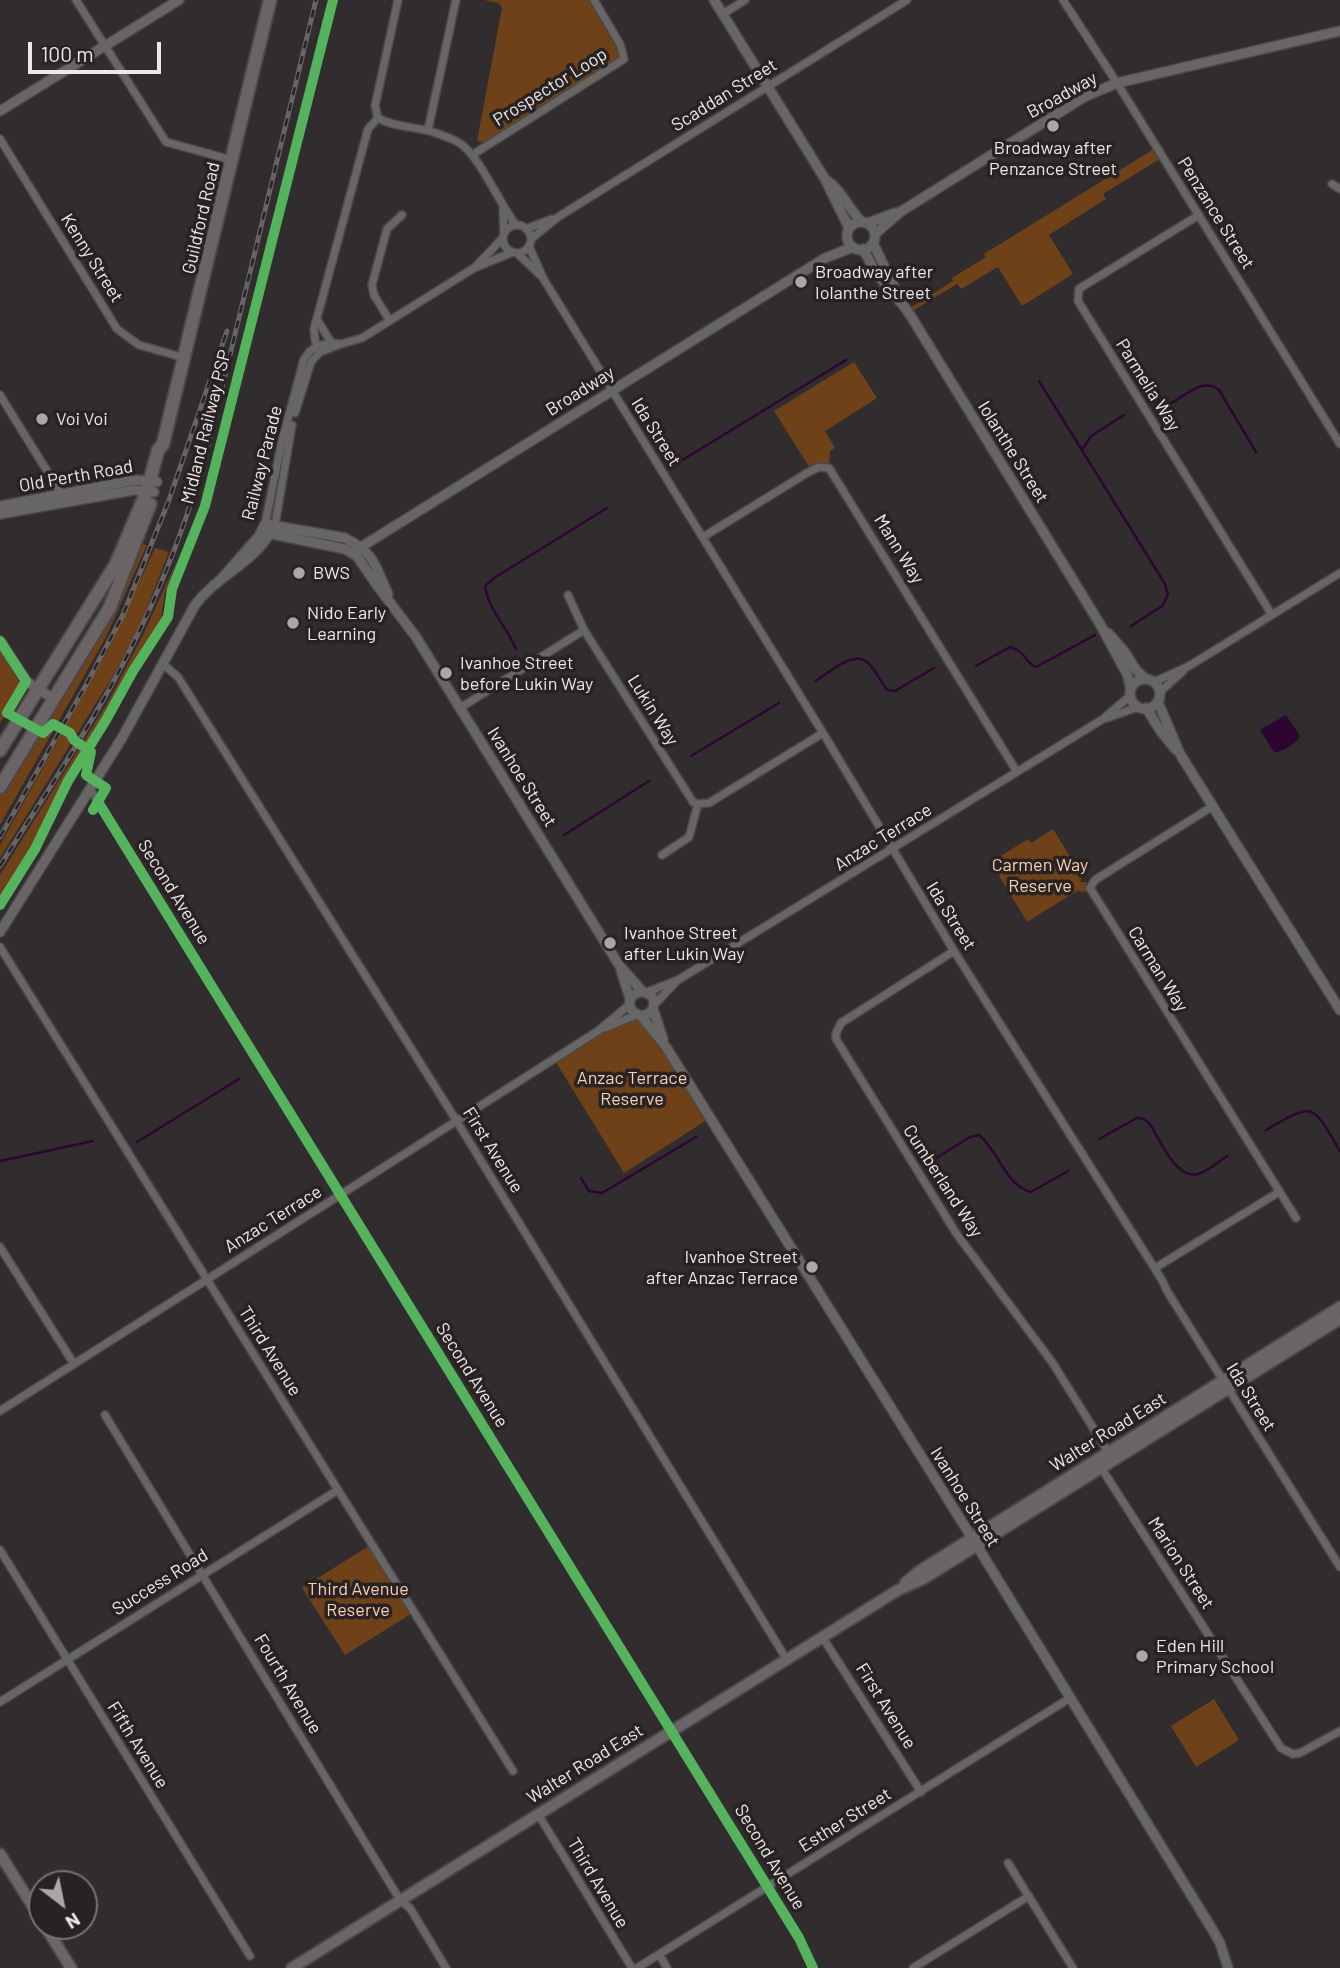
<!DOCTYPE html>
<style>
body{margin:0}
#map{position:relative;width:1340px;height:1968px;overflow:hidden;background:#312d2e;font-family:Barlow,sans-serif}
canvas{display:block}
.north{position:absolute;left:28px;top:1870px;width:70px;height:70px;box-sizing:border-box;background:#282223;border:2px solid #777272;border-radius:50%;rotate:148deg;font-size:19px;font-weight:700;line-height:28px;text-align:center;color:#ede9e9}
.north::after{content:'';display:block;margin:auto;width:24px;height:32px;background:#aba7a8;clip-path:polygon(50% 0,100% 100%,50% 72%,0 100%)}
.scale{position:absolute;left:28px;top:42px;width:133px;height:32px;box-sizing:border-box;border:4px solid #ede9e9;border-top:0;padding-left:9px;font-size:21px;line-height:24px;white-space:nowrap;color:#ede9e9;-webkit-text-stroke:5px #282223;paint-order:stroke}
</style>
<div id="map">
<canvas width="1340" height="1968"></canvas>
<div class="north">N</div>
<div class="scale">100 m</div>
</div>
<script>
const g = document.querySelector('canvas').getContext('2d');
g.lineJoin = 'round';
function paint(path, color) {
  g.fillStyle = color;
  g.fill(path, 'evenodd');
}
function trace(path, color, width, dash) {
  g.strokeStyle = color;
  g.lineWidth = width;
  g.lineCap = dash ? 'butt' : 'round';
  g.setLineDash(dash || []);
  g.stroke(path);
}
function write(font, color, halo, rows, align = 'center') {
  g.font = font + ' Barlow,sans-serif';
  g.lineWidth = 7;
  g.setLineDash([]);
  g.textBaseline = 'middle';
  g.strokeStyle = halo;
  g.fillStyle = color;
  for (const [text, x, y, turn = 0] of rows) {
    g.save();
    g.translate(x, y);
    g.rotate((+turn || 0) * Math.PI / 180);
    g.textAlign = isNaN(turn) ? turn : align;
    if (halo) g.strokeText(text, 0, 0);
    g.fillText(text, 0, 0);
    g.restore();
  }
}
paint(new Path2D(`
 M484,0H594L624,59L490,144L477,141L502,8L499,3Z
 M1157,147L1163,157L1103,194L1106,199L1049,235L1073,274L1022,306L998,267L961,289L957,284L909,313L907,310L953,281L952,278L986,257L984,254Z
 M854,362L877,398L825,431L835,448L830,451L829,468L811,470L774,411Z
 M140,544L147,545L106,637L0,825V793L115,605Z
 M155,548L169,552L138,630L111,679L0,858V845L107,652Z
 M179,556L165,593L160,624L138,656L75,763L53,802L33,844L0,899V875L106,705L143,635Z
 M0,641L26,681L0,723Z
 M1053,829L1082,876L1080,882L1091,883L1092,892L1077,891L1027,922L991,862L1028,839L1031,843Z
 M641,1016L710,1118L624,1173L554,1059L598,1031Z
 M372,1544L414,1612L345,1655L302,1588Z
 M1214,1699L1239,1740L1196,1767L1171,1726Z`), '#6e4118');
paint(new Path2D(`
 M1286,715L1300,736C1297,743 1282,753 1274,752L1260,730Z`), '#2c0630');
trace(new Path2D(`
 M1039,381L1165,584L1168,595L1162,606L1131,626
 M1170,404C1184,396 1203,377 1219,390L1256,452
 M1082,450L1091,436L1124,415
 M676,464L846,360
 M516,649C507,627 488,609 485,586L494,578L607,508
 M976,666L1010,647C1027,652 1024,662 1036,667L1095,635
 M816,681C827,674 853,650 867,662C875,668 881,682 887,690L895,691L934,668
 M691,756L779,703
 M564,835L649,781
 M1266,1130C1315,1101 1312,1104 1340,1151
 M1099,1139L1137,1118L1144,1119L1150,1124C1160,1140 1176,1180 1198,1174C1208,1171 1218,1162 1227,1156
 M137,1142L239,1079
 M933,1160L970,1137L979,1135C999,1151 1005,1185 1031,1192L1068,1171
 M0,1161L93,1141
 M581,1178L589,1191L602,1193L696,1137`), '#2c0630', 2.5);
const minor = new Path2D(`
 M76,0L166,142L232,160
 M398,0L375,106L378,118C395,128 417,126 436,133C444,136 454,139 461,144C481,159 499,203 516,225
 M1063,0L1117,83L1340,444
 M723,14L745,0
 M428,130L456,0
 M0,139L117,329L139,345L185,358
 M472,155L624,59L620,44L594,0
 M1332,184L1340,189
 M503,209L504,233
 M1199,215L1085,285L1079,289L1078,301L1272,615
 M503 239a14 14 0 1 1 28 0a14 14 0 1 1-28 0Z
 M526,229L552,219
 M531,239L558,217L907,0
 M529,246L543,278L823,733L954,951L1162,1280L1167,1291L1340,1567
 M517,253L540,275
 M477,265L503,238
 M318,321L332,344
 M390,321L374,295L372,285L387,229L402,215
 M320,352L315,340L314,329L368,129L378,118
 M0,395L60,492L61,499
 M295,413L311,362L320,352L341,344
 M265,524L282,441L304,359L310,351L318,346L332,343L341,344L362,338L474,268L513,252
 M275,525L292,425
 M703,537L807,473L819,467L829,468L1017,772
 M568,595L584,630L693,802L698,804L709,803L823,733
 M163,664L178,677L456,1120L787,1660
 M1154,682L1189,666L1340,573
 M1160,692L1183,671
 M460,708L584,630
 M1107,718L1138,707
 M90,789L799,1938L813,1968
 M1213,806L1095,880L1090,888L1296,1218
 M662,855L689,837L698,804
 M0,947L513,1771
 M954,951L841,1023L836,1033V1039L956,1233L1052,1362L1110,1455
 M647,992L678,980L1103,719L1131,695
 M654,1005L675,983
 M605,1028L636,1015
 M0,1247L74,1364
 M1155,1268L1279,1192
 M0,1411L598,1031L629,1005
 M105,1415L400,1900L410,1908L446,1968
 M1100,1466L1281,1748L1293,1754L1300,1753L1340,1731
 M0,1550L250,1956
 M823,1638L921,1792
 M0,1702L338,1490
 M538,1814L632,1968
 M1008,1863L1073,1968
 M659,1954L667,1968
 M637,1968L1070,1698
 M913,1968L1029,1896`);
const tertiary = new Path2D(`
 M714,0L825,179L849,228
 M0,111L179,0
 M825,179C843,191 847,207 861,221
 M847 236a14 14 0 1 1 28 0a14 14 0 1 1-28 0Z
 M868,223L895,213
 M875,234L900,212L1086,96L1117,83L1340,31
 M873,243L897,293
 M863,249L876,273L907,310L1100,624L1127,674L1131,689
 M0,506L134,480L157,482
 M0,514L134,490L154,492
 M262,532L345,549L357,556L376,584L416,637L619,965L642,991L652,996C658,1010 646,1021 633,1012L629,1005L631,996L642,991
 M353,552L825,258L853,247
 M223,577L259,536L265,524L345,538C375,553 375,566 388,594
 M1108,633L1124,651L1136,670L1146,679
 M0,641L26,681L54,699
 M1130 694a15 15 0 1 1 30 0a15 15 0 1 1-30 0Z
 M1158,702L1180,754L1340,1010
 M1146,708L1162,733L1176,750
 M0,932L122,738L195,605C219,573 255,564 275,525
 M621,970L630,999
 M653,1009L663,1039
 M641,1016L666,1047L987,1562L1212,1929L1220,1943L1228,1968`);
const primary = new Path2D(`
 M905,1583L918,1572L972,1538L1340,1307
 M0,1854L42,1921
 M45,1926L71,1968
 M292,1968L898,1590L923,1579L1340,1319`);
const trunk = new Path2D(`
 M0,750L116,564L147,491L158,450L163,444L270,0
 M0,787L110,607L150,504`);
trace(minor, '#4b4849', 10);
trace(tertiary, '#4b4849', 12);
trace(primary, '#4b4849', 14);
trace(trunk, '#4b4849', 16);
trace(minor, '#686565', 7);
trace(tertiary, '#686565', 9);
trace(primary, '#6c6568', 10);
trace(trunk, '#6a6466', 12);
const rail = new Path2D(`
 M0,837L86,685L123,615L169,500L227,331
 M0,866C38,805 78,747 112,684C152,612 182,537 205,458L316,0`);
trace(rail, '#676465', 5);
trace(rail, '#282223', 2.5, [8]);
trace(new Path2D(`
 M0,641L26,681L7,713L43,733L53,724L70,733L74,740L91,752L86,775L106,788L93,810
 M98,802L799,1938L813,1968
 M0,905L35,849L68,781L106,720L133,671L168,617L172,589L205,506L333,0`), '#56b35d', 10);
for (const [x, y, r, color] of [
 [1053,126,7,"#aba7a8"],
 [801,282,7,"#aba7a8"],
 [42,419,7,"#aba7a8"],
 [299,573,7,"#aba7a8"],
 [293,623,7,"#aba7a8"],
 [446,673,7,"#aba7a8"],
 [610,943,7,"#aba7a8"],
 [812,1267,7,"#aba7a8"],
 [1142,1656,7,"#aba7a8"]
]) {
  const dot = new Path2D();
  dot.arc(x, y, r, 0, 2 * Math.PI);
  g.fillStyle = color;
  g.fill(dot);
  trace(dot, '#282223', 2.5);
}
write('18px', '#ede9e9', '#282223', [
 ["Prospector Loop",550,87,-32],
 ["Scaddan Street",724,95,-32],
 ["Broadway",1062,95,-29],
 ["Penzance Street",1216,213,58],
 ["Guildford Road",201,218,-77],
 ["Kenny Street",92,258,58],
 ["Parmelia Way",1148,385,58],
 ["Broadway",580,391,-32],
 ["Midland Railway PSP",206,427,-76],
 ["Ida Street",656,432,58],
 ["Iolanthe Street",1013,452,58],
 ["Railway Parade",262,463,-76],
 ["Old Perth Road",76,476,-10],
 ["Mann Way",899,549,58],
 ["Lukin Way",653,710,58],
 ["Ivanhoe Street",522,777,58],
 ["Anzac Terrace",883,837,-32],
 ["Second Avenue",174,892,58],
 ["Ida Street",951,916,58],
 ["Carman Way",1158,969,58],
 ["First Avenue",493,1150,58],
 ["Cumberland Way",943,1181,57],
 ["Anzac Terrace",273,1219,-32],
 ["Third Avenue",270,1351,58],
 ["Second Avenue",472,1375,58],
 ["Ida Street",1251,1397,58],
 ["Walter Road East",1108,1432,-32],
 ["Ivanhoe Street",965,1497,58],
 ["Marion Street",1181,1563,57],
 ["Success Road",160,1582,-32],
 ["Fourth Avenue",288,1684,59],
 ["First Avenue",886,1706,58],
 ["Fifth Avenue",138,1745,58],
 ["Walter Road East",585,1764,-32],
 ["Esther Street",845,1820,-32],
 ["Second Avenue",770,1857,59],
 ["Third Avenue",598,1883,59]
]);
write('18px', '#ede9e9', '#282223', [
 ["Broadway after",1053,148,"center"],
 ["Penzance Street",1053,169,"center"],
 ["Broadway after",815,272],
 ["Iolanthe Street",815,293],
 ["Voi Voi",56,419],
 ["BWS",313,573],
 ["Nido Early",307,613],
 ["Learning",307,634],
 ["Ivanhoe Street",460,663],
 ["before Lukin Way",460,684],
 ["Ivanhoe Street",624,933],
 ["after Lukin Way",624,954],
 ["Ivanhoe Street",798,1257,"right"],
 ["after Anzac Terrace",798,1278,"right"],
 ["Eden Hill",1156,1646],
 ["Primary School",1156,1667]
], 'left');
write('18px', '#f8d0b3', '#282223', [
 ["Carmen Way",1040,865],
 ["Reserve",1040,886],
 ["Anzac Terrace",632,1078],
 ["Reserve",632,1099],
 ["Third Avenue",358,1589],
 ["Reserve",358,1610]
]);
</script>
